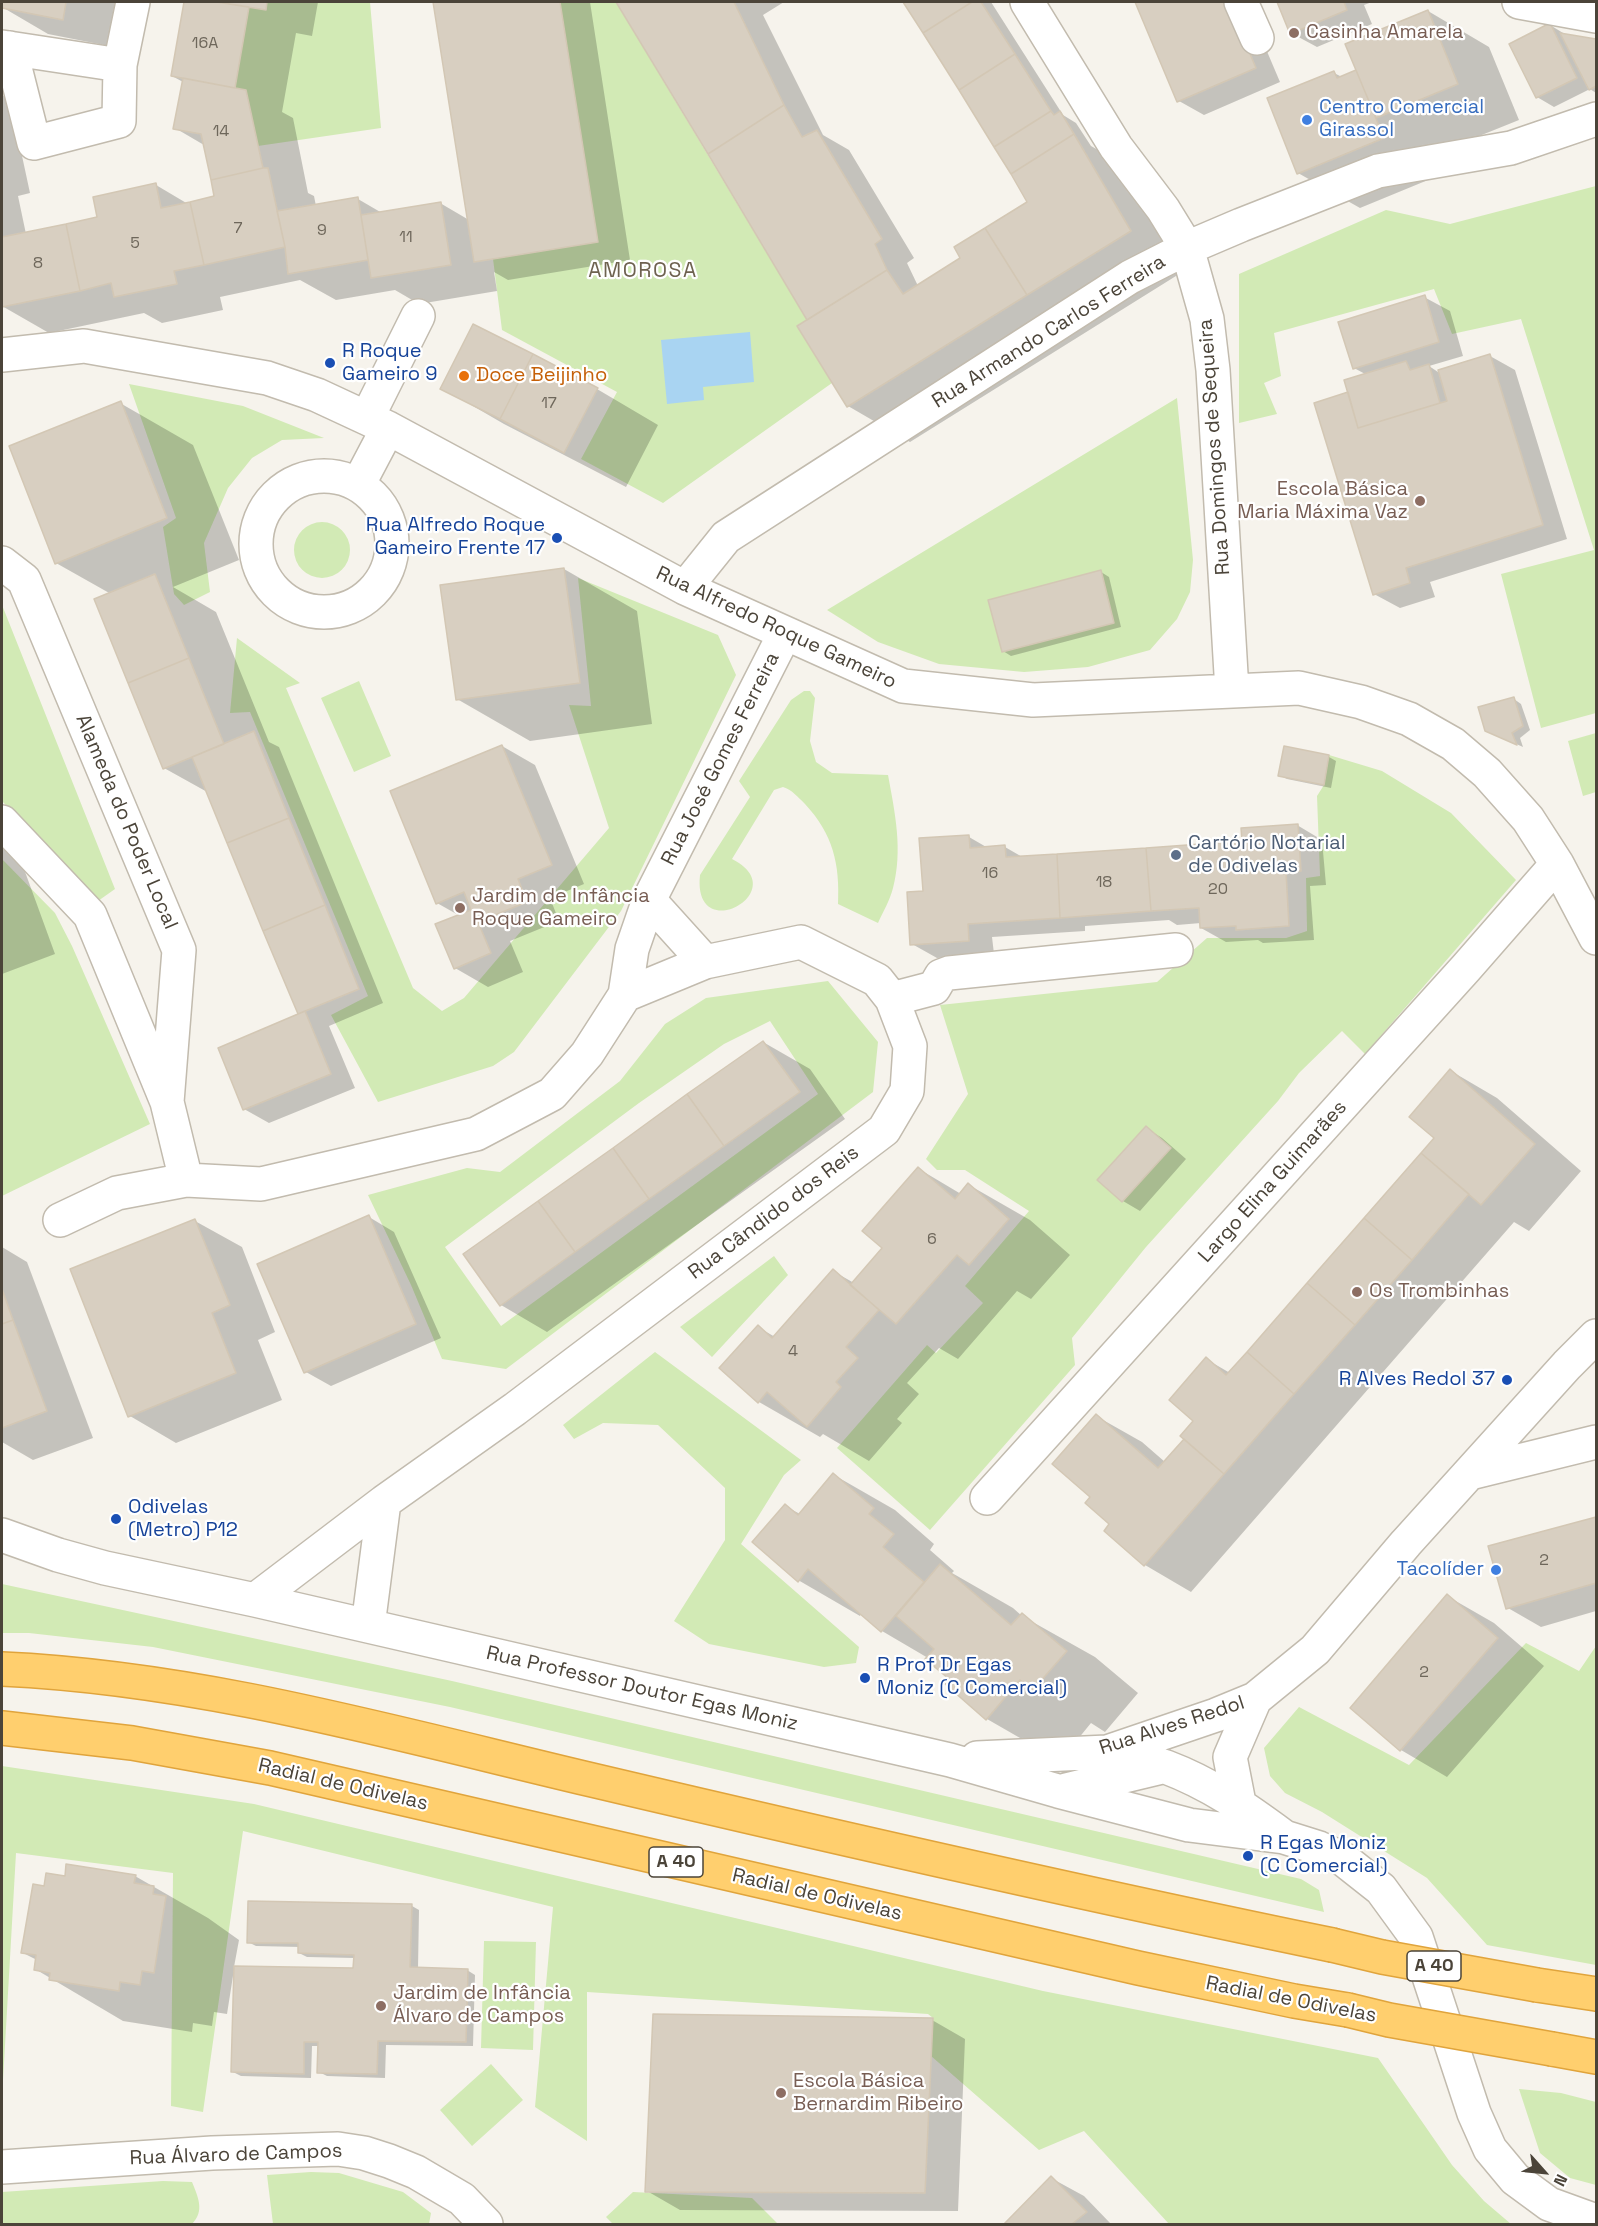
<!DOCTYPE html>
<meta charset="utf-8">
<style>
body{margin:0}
#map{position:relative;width:1598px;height:2226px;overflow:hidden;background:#f6f3ec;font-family:"Space Grotesk",sans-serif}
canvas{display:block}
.frame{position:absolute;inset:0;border:3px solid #4b4439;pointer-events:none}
.north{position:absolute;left:1514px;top:2142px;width:60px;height:60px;-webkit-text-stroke:4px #fff;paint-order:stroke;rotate:117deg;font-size:16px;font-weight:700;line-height:24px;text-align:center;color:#4b4439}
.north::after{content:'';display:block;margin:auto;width:21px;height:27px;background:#4b4439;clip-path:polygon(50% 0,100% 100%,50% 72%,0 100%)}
</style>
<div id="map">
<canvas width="1598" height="2226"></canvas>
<div class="frame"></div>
<div class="north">N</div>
</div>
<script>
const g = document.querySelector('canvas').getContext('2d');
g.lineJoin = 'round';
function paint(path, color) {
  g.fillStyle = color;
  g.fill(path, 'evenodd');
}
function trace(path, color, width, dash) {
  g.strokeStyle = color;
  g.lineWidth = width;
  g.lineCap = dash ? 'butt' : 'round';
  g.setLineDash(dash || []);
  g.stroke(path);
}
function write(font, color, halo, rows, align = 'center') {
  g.font = font + ' "Space Grotesk",sans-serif';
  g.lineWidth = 4.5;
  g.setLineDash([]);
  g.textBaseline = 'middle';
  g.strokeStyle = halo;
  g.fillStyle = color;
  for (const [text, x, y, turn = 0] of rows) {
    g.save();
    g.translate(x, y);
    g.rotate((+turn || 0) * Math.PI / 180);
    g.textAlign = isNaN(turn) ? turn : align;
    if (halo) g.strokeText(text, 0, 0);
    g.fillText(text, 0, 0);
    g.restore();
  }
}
paint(new Path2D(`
 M267,2H370L381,128L258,146L246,90L235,88L249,7L266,10Z
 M560,2H616L807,320L797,326L832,383L663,503L581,459L617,392L502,330L493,259L598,242Z
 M1596,186V713L1541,728L1501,574L1594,550L1521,319L1452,334L1434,289L1274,333L1281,376L1264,383L1277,414L1239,423V274L1386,210L1450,224Z
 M129,384L243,406L324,438L282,440L252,458L228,488L204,543L210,592L184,605L174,594L163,527L176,518Z
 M1177,398L1193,560L1190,592L1177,619L1150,650L1088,667L1024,672L939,664L878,642L827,610Z
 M294 550a28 28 0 1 1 56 0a28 28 0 1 1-56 0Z
 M578,578L718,635L736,675L621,911L514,1052L493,1066L378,1102L331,1015L368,996L250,712L230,713L237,638L300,683L286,688L413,988L442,1011L464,998L609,828L569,705L591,706Z
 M2,605L115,889L98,901L2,801Z
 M359,681L391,756L354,772L321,698Z
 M804,691H810L815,698L810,741L816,762L832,773L888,775C895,813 903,850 893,888C890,900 883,912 878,923L838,904C840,864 833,834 805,804C797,796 792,790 783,787L774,790L732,859C796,891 692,948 700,875L750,797L739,781L791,700Z
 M1596,733V792L1583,796L1568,741Z
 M1329,755L1382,771L1451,813L1516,880L1365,1054L1342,1031L1299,1073L1278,1101L1146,1247L1072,1338L1075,1365L930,1530L837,1448L927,1345L936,1353L983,1303L965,1286L1029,1211L965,1170H937L926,1159L968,1094L940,1005L1157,982L1207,938H1286L1307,931L1306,878L1320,876L1317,796L1324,785Z
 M2,859L55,913L72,946L150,1124L2,1196Z
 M828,981L878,1042L873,1092L506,1369L442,1359L411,1285L368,1195L467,1168L500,1172L620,1081L665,1024L706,998ZM770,1021L818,1094L501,1326L445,1247L639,1103L724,1044Z
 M774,1256L788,1275L712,1357L680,1327Z
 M655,1352L801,1460L784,1475L741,1544L859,1647L856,1663L824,1667L709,1644L674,1621L725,1540V1488L658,1425L603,1423L574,1439L563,1425Z
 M2,1584L452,1681L1301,1879L1319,1890L1324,1912L450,1707L153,1647L29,1633H2Z
 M1526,1643L1579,1671L1596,1646V1965L1487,1945L1427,1878L1322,1812L1285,1793L1270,1776L1264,1748L1299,1707L1409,1765Z
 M2,1766L254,1804L1043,1991L1378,2058L1452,2165L1484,2201L1511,2224H1169L1084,2131L1039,2150L931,2056L933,2018L928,2014L587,1992V2141L535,2107L553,1907L243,1831L203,2112L171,2106L173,1873L16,1853L2,2098Z
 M484,1941L536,1942L533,2050L481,2048Z
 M491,2064L523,2100L472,2146L440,2110Z
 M1519,2089L1561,2093L1596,2102V2185L1570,2178L1540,2153Z
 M311,2172L339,2173L403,2192L431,2213L429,2224H273L267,2175Z
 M163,2181L192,2182C198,2197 205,2211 192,2224H2V2192Z
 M633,2192L752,2198L778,2224H613L606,2217Z`), '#d2eab5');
paint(new Path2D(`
 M750,332L754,382L703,387L704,400L667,404L661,340Z`), '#a9d4f2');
paint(new Path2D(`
 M3,2H117L109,46L48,34L2,7Z
 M185,2H318L312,36L296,33L282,112L293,118L308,193L314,196L316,206L358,199L382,213L440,203L469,220L435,2H590L630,260L508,280L494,272L497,291L419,304L395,290L336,300L300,280L220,297L223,310L162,323L144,313L49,333L2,306V95L10,100L30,193L18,196L26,234L99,219L156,185L188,204L216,197L204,145L175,128L183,82L172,76Z
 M618,2H784L763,15L823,135L849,150L914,258L907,263L918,286L962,258L1029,202L905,2H991L1063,115L1076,123L1091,146L1136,171L1192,266L910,442L848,406L809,320Z
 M1136,2H1246L1280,82L1204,115L1179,101Z
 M1279,2H1372L1364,5L1372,24L1317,47L1291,33Z
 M1428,11L1489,47L1519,120L1437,153L1445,173L1360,208L1298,173L1334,73L1342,77L1358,71Z
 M1550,25L1568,36L1596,40V93L1590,89L1554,107L1537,97Z
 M1424,297L1450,311L1463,356L1429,366L1438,372L1490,356L1515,370L1567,539L1430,582L1435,597L1400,608L1374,594L1347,394L1367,375L1354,368Z
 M442,388L597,389L658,425L626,487L504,424Z
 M120,403L193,445L239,560L173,587L216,612L269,742L279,747L383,1003L329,1026L355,1088L269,1123L244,1109L300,1015L209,793L164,768L111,594L56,563Z
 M564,569L637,611L652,724L530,741L457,699Z
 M1101,572L1109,577L1121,627L1011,656L1003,651Z
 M1514,699L1521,704L1530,730L1520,738L1523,747L1494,734Z
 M502,746L535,765L584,884L550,898L559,921L510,941L523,972L488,987L455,968L460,916L437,903Z
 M1329,757L1336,761L1331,788L1287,779L1279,775Z
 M1297,825L1322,840L1326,885L1310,886L1314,940L1263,943L1258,940L1226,942L1201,928V923L1177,925L1169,920L1085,926V931L992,937L994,954L937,958L912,944L925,892L969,837L988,848L1005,847L1024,858L1244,843Z
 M2,848L20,858L55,954L2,974Z
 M763,1042L810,1069L845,1119L547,1332L501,1305Z
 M1451,1071L1497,1098L1581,1171L1529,1231L1514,1222L1191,1592L1145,1565L1092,1497L1096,1416L1142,1442L1165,1462L1186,1439L1195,1420L1206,1359L1230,1373L1436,1138Z
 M1146,1128L1162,1138L1186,1159L1140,1211L1123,1201L1099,1180Z
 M919,1169L961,1194L969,1185L1030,1220L1070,1255L1031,1299L1017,1291L958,1359L939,1348L907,1383L919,1394L897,1419L902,1423L869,1461L823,1434L820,1437L759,1402L758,1327L775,1337L833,1271L854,1283L884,1248Z
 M369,1217L394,1232L441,1338L331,1386L306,1372Z
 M195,1221L242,1247L275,1332L258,1340L282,1400L176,1443L130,1416Z
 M2,1247L27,1262L93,1438L33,1460L2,1442Z
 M834,1475L895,1510L934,1544L930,1550L954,1571L952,1573L1013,1608L1022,1616L1095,1657L1138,1693L1105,1732L1091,1723L1060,1761L987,1719L951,1679L928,1658L882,1631L861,1614L860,1616L798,1580L785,1506L800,1514Z
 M1596,1519V1611L1541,1627L1508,1608L1490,1547Z
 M1447,1596L1494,1623L1544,1666L1447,1777L1401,1750L1352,1708Z
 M135,1876L208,1918L239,1940L234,1967L355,1969V1958L307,1957L299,1953L300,1947L256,1946L248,1942L412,1906L419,1910L418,1969L467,1970L475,1975L473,2046L386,2045L385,2078L327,2076L319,2072L320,2046H312L311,2078L241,2076L233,2072L235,1976H233L227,2014L214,2012L212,2026L193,2023L192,2032L123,2021L35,1969L37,1960L23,1953L45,1887L66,1878Z
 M932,2020L965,2039L958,2211L680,2210L647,2191Z
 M1051,2178L1084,2196L1111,2224H1006Z`), '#0003');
const building = new Path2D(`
 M2,2H66L63,20L2,8Z
 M184,2H217L249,7L235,88L171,76Z
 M217,2H267L266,10Z
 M433,2H560L598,242L474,262Z
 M616,2H734L784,105L708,154Z
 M903,2H972L923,33Z
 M972,2H981L1015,54L959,90L923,33Z
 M1135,2H1228L1256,68L1177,102Z
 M1277,2H1344L1347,10L1290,34Z
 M1428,10L1458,84L1376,118L1345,44Z
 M1550,23L1577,78L1536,98L1509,44Z
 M1560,33L1596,39V86L1589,90Z
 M1015,54L1051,111L994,147L959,90Z
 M1356,70L1384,138L1297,174L1267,98L1334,71L1337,78Z
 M183,78L246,90L263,168L211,180L201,134L173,129Z
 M784,105L802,137L817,130L882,239L875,244L887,270L807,320L708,154Z
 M1051,111L1054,115L1060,111L1074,134L1011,174L994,147Z
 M1074,134L1131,231L1027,295L985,228L1027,202L1011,174Z
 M263,168H268L285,247L204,265L190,202L214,196L211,180Z
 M156,183L161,208L190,202L204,265L174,271L177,284L114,297L111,283L80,291L66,224L97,217L93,197Z
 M358,197L368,260L288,274L285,247L277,211Z
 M441,202L451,265L371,278L361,215Z
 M66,224L80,291L2,307V237Z
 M985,228L1027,295L847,407L797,326L887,270L903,294L960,258L954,247Z
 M1425,295L1439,342L1353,369L1338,322Z
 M473,324L533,354L500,419L440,389Z
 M533,354L598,388L564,453L500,419Z
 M1490,354L1543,525L1406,568L1410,583L1373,595L1314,403L1348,392L1358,428L1447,401L1438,370Z
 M1406,361L1410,370L1429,364L1440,403L1358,428L1344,380Z
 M121,401L167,518L55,564L9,446Z
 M564,568L580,683L456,700L440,585Z
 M1101,570L1114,623L1002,652L988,600Z
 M155,574L189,658L128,683L94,599Z
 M189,658L224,744L163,769L128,683Z
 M1514,697L1523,726L1512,733L1517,745L1485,731L1478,707Z
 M254,731L289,818L227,843L192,757Z
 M502,745L552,865L518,879L527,902L478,922L491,953L454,969L435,924L471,910L464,892L436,904L390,791Z
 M1284,746L1329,755L1324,785L1278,776Z
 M289,818L325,905L263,931L227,843Z
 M1298,824L1301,871L1286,872L1289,926L1236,930V926L1200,928L1199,908L1151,911L1146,848L1242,841L1241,828Z
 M969,835L970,848L1005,845L1006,857L1057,854L1060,918L968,924L969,941L910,945L907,892L923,891L919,838Z
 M1146,848L1151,911L1060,918L1057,854Z
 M325,905L359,989L298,1014L263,931Z
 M305,1011L331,1074L243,1110L218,1048Z
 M763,1041L800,1092L724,1146L687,1094Z
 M1450,1069L1535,1144L1481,1205L1421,1153L1434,1138L1409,1117Z
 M687,1094L724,1146L649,1199L613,1148Z
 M1146,1126L1171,1148L1122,1202L1097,1180Z
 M613,1148L649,1199L575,1252L538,1201Z
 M1421,1153L1469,1194L1412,1260L1364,1218Z
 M918,1167L955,1199L968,1183L1009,1219L969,1265L957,1255L896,1324L850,1285L882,1248L862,1231Z
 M538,1201L575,1252L500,1306L463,1254Z
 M369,1215L416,1324L304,1373L257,1264Z
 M1364,1218L1412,1260L1355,1325L1307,1283Z
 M195,1219L230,1305L212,1313L236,1373L128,1417L70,1269Z
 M833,1269L879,1310L846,1347L858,1358L836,1382L841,1387L807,1427L767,1392L758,1403L719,1368L758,1325L772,1338Z
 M1307,1283L1355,1325L1294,1394L1247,1352Z
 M2,1289L13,1320L2,1324Z
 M13,1320L47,1411L2,1428V1324Z
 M1247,1352L1294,1394L1224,1474L1180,1436L1193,1421L1169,1400L1206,1357L1226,1375Z
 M1096,1414L1158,1468L1184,1439L1224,1474L1144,1566L1104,1531L1109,1524L1085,1503L1090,1497L1052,1464Z
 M833,1473L874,1508L869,1514L894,1534L883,1547L924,1582L881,1632L808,1569L798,1582L752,1542L785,1504L798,1515Z
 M1596,1517V1583L1506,1609L1488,1546Z
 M940,1564L1011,1625L1022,1613L1067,1651L1032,1691L1020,1680L986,1720L945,1684L949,1679L925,1659L934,1649L896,1616Z
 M1447,1594L1498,1638L1400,1751L1350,1708Z
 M66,1864L136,1875L134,1883L154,1886L153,1894L166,1896L154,1973L142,1971L140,1985L120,1982L119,1991L49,1980L50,1973L34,1970L36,1955L21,1953L33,1884L44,1886L46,1873L65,1876Z
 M248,1901L412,1904L410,1967L468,1969L466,2042L378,2041L377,2074L317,2073L318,2042H304V2074L231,2072L234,1966L353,1968L354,1955L298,1953V1943H247Z
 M653,2014L933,2018L925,2193L645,2192Z
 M1051,2176L1087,2212L1072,2224H1004Z`);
paint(building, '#d8cfc1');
trace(building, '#d3c7b4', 1.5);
const street = new Path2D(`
 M1027,2L1116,147L1163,209L1187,248L1207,319L1213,370L1232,691
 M1241,2L1257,38
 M1519,2L1596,16
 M2,47L120,65L133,2
 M10,48L34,143L119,121L120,65
 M2,355L84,346L267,378L317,395L388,428L685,588L903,686L1033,700L1299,688L1361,702L1409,719L1453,744L1487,773L1528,819L1557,864L1596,938
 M367,418L418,316
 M256 544a68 68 0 1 1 136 0a68 68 0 1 1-136 0Z
 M358,485L388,428
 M2,563L24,580L179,950L167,1102
 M685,588L726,537L1130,277L1187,248L1241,225L1378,171L1511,148L1596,119
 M2,822L90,915L167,1102L186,1180
 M625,995L705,962
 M892,999L934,988L941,976L949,973L1176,950
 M60,1220L117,1193L186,1180L261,1184L476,1134L552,1094L587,1054L625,995L632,949L649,900L784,635
 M1470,1473L1596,1442
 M987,1498L1466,968L1557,864
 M2,1535L58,1555L105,1568L255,1600L950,1760L1058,1791L1189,1825L1284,1837L1319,1848L1343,1859L1381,1889L1416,1937L1474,2113L1490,2149L1515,2179L1549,2204L1596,2221
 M255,1600L384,1502L515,1409L884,1130L907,1091L910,1046L892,999L877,980L801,942L705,962L649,900
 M368,1626L384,1502
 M1107,1752C1126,1757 1148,1760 1166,1767C1211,1784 1245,1808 1283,1836
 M977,1758L1107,1752L1216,1715L1255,1699L1315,1650L1406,1543L1567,1365L1596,1336
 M1066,1790L1162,1767
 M1239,1803L1230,1757L1255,1699
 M2,2167L212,2153L338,2149L364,2153L389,2161L416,2172L462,2199L486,2224`);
const highway = new Path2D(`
 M2,1669C202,1678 397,1734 592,1780C838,1838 1084,1894 1332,1945
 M2,1728L132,1743L270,1768L1138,1968L1294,2001L1348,2010
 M1537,1985L1596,1994
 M1552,2049L1596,2057`);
trace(street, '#c2bbae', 36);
trace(highway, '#e0a43c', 36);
trace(street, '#fff', 33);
trace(highway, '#ffcf6e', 33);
const highwayBridge = new Path2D(`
 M1332,1945L1382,1957L1537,1985
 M1348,2010L1389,2020L1552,2049`);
trace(highwayBridge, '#e0a43c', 36, []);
trace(highwayBridge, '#ffcf6e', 33);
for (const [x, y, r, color] of [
 [1294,33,6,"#8d6e63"],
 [1307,120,6,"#3f7fe0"],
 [330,363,6,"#1a4fb4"],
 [464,376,6,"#e8710a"],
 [1420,501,6,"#8d6e63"],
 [557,538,6,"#1a4fb4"],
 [1176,855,6,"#5c6f8a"],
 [460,908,6,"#8d6e63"],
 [1357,1292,6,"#8d6e63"],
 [1507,1380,6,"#1a4fb4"],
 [116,1519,6,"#1a4fb4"],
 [1496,1570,6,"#3f7fe0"],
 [865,1678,6,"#1a4fb4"],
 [1248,1856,6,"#1a4fb4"],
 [381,2006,6,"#8d6e63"],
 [781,2093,6,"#8d6e63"]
]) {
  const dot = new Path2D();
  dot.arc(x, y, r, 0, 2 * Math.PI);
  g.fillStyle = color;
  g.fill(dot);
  trace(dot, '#fff', 2);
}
write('16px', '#6e675b', null, [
 ["16A",205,44],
 ["14",221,132],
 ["7",238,229],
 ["9",322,231],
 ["11",406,238],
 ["5",135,244],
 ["8",38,264],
 ["17",549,404],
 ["16",990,874],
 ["18",1104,883],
 ["20",1218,890],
 ["6",932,1240],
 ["4",793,1352],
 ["2",1544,1561],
 ["2",1424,1673]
]);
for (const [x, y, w] of [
 [676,1862,54],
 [1434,1966,54]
]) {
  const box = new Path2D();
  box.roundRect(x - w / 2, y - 15, w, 30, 4.5);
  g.fillStyle = '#fff';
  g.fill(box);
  trace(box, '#4b4439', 1.5);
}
write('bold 18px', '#4b4439', null, [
 ["A 40",676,1862],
 ["A 40",1434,1966]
]);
write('20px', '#785e54', '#fff', [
 ["Casinha Amarela",1306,33],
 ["Escola Básica",1408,490,"right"],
 ["Maria Máxima Vaz",1408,513,"right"],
 ["Jardim de Infância",472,897],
 ["Roque Gameiro",472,920],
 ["Os Trombinhas",1369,1292],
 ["Jardim de Infância",393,1994],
 ["Álvaro de Campos",393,2017],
 ["Escola Básica",793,2082],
 ["Bernardim Ribeiro",793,2105]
], 'left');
write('20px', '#366cbe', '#fff', [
 ["Centro Comercial",1319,108],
 ["Girassol",1319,131],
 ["Tacolíder",1484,1570,"right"]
], 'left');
write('20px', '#4b4439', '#fff', [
 ["Rua Armando Carlos Ferreira",1049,332,-32],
 ["Rua Domingos de Sequeira",1215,447,-94],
 ["Rua Alfredo Roque Gameiro",776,628,25],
 ["Rua José Gomes Ferreira",721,759,-63],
 ["Alameda do Poder Local",126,822,67],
 ["Largo Elina Guimarães",1273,1182,-48],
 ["Rua Cândido dos Reis",774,1213,-37],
 ["Rua Professor Doutor Egas Moniz",642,1689,13],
 ["Rua Alves Redol",1172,1726,-18],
 ["Radial de Odivelas",343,1785,13],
 ["Radial de Odivelas",817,1895,13],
 ["Radial de Odivelas",1291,2000,11],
 ["Rua Álvaro de Campos",236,2155,-2]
]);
write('20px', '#164399', '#fff', [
 ["R Roque",342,352],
 ["Gameiro 9",342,375],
 ["Rua Alfredo Roque",545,526,"right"],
 ["Gameiro Frente 17",545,549,"right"],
 ["R Alves Redol 37",1495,1380,"right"],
 ["Odivelas",128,1508],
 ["(Metro) P12",128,1531],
 ["R Prof Dr Egas",877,1666],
 ["Moniz (C Comercial)",877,1689],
 ["R Egas Moniz",1260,1844],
 ["(C Comercial)",1260,1867]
], 'left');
write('20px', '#c56008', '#fff', [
 ["Doce Beijinho",476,376]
], 'left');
write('20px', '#4e5e75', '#fff', [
 ["Cartório Notarial",1188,844],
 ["de Odivelas",1188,867]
], 'left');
g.letterSpacing = '1.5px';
write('21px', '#6e6250', '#fff', [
 ["AMOROSA",643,271]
]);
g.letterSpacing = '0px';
</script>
